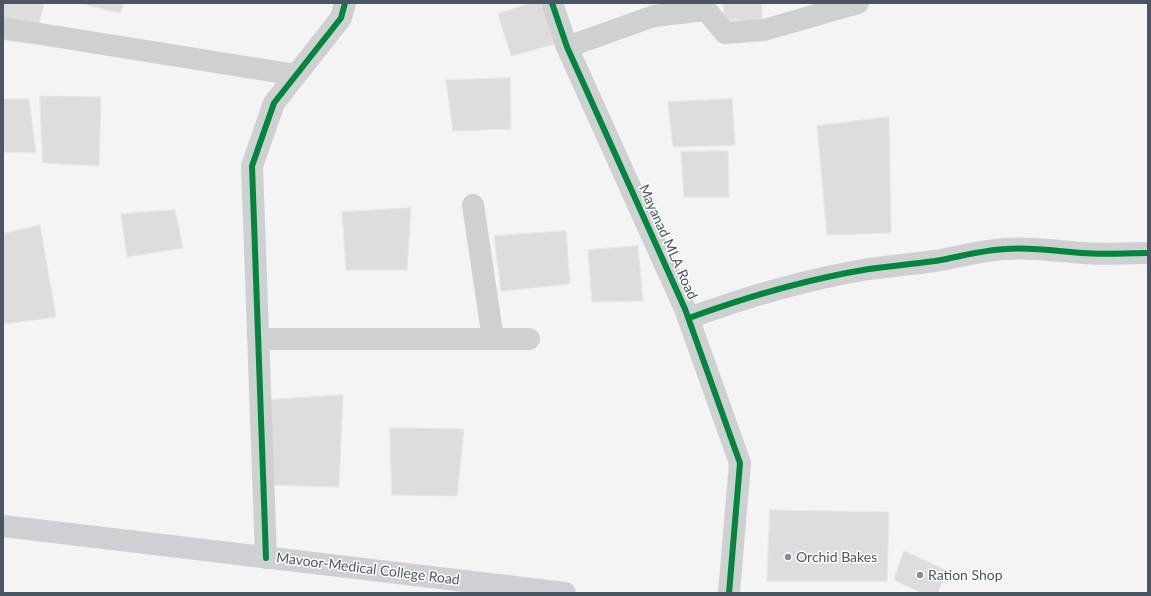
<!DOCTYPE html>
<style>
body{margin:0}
#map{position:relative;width:1151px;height:596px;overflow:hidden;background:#f4f4f4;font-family:Lato,sans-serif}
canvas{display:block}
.frame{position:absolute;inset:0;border:4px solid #4a5661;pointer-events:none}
</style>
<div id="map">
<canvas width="1151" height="596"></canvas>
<div class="frame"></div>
</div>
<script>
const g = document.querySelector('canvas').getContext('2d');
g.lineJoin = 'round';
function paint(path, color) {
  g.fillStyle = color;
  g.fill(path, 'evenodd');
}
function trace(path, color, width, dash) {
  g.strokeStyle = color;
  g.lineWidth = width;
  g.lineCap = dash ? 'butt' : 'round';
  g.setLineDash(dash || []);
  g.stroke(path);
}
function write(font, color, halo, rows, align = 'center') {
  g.font = font + ' Lato,sans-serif';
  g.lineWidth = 3;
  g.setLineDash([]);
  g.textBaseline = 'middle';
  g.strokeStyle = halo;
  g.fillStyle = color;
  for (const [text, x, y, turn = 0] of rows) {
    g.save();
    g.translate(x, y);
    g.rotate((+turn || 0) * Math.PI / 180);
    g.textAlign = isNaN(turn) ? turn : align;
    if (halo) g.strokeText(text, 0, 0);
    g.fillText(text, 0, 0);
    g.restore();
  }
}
const building = new Path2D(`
 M3,3H44L34,44L3,40Z
 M79,3H124L120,13Z
 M531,3H540L555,44L511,56L498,14Z
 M723,3H762V21L725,20Z
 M510,78L511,129L453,131L446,80Z
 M40,96L101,97L99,166L43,163Z
 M3,99H29L36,153L3,152Z
 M732,99L735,145L673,147L668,102Z
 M889,117L891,233L827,235L817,126Z
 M728,151L729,197H684L681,152Z
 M411,208L407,270H346L342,212Z
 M175,210L183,248L127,257L121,214Z
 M40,225L56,317L3,324V234Z
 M566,231L570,284L501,291L494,236Z
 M638,246L643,301L592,302L588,250Z
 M343,395L339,487L269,485L268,400Z
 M390,428L464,429L457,496L392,495Z
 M770,510L889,512L887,581H767Z
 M904,551L946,570L938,593H922L894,580Z`);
paint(building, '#ddddde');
trace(building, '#e5e6e7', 1);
trace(new Path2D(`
 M552,3L567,47L685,309L740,463L729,593
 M3,28L296,75
 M567,47L654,16L706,10L725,33L764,30L858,3
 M473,205L493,339
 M689,318C746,297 808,279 869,269C891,266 913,264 935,261C959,257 982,250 1006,249C1032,247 1056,251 1082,253C1104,255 1126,253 1148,253
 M258,339H529
 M266,558L252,166L274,103L341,18L345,3`), '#ced0d2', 22);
trace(new Path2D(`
 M3,526L565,593`), '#ced0d4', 22);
trace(new Path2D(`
 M552,3L567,47L685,309L740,463L729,593
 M689,318C746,297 808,279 869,269C891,266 913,264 935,261C959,257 982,250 1006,249C1032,247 1056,251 1082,253C1104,255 1126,253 1148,253
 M266,558L252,166L274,103L341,18L345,3`), '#00873e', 6);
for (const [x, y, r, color] of [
 [788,557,4,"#868d94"],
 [920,575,4,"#868d94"]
]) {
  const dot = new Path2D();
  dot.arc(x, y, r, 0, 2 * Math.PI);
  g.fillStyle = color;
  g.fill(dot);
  trace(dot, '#fff', 1.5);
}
write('14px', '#4a5661', '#fff', [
 ["Mayanad MLA Road",668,242,66],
 ["Mavoor-Medical College Road",368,569,7]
]);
write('14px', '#4a5661', '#fff', [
 ["Orchid Bakes",796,557],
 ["Ration Shop",928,575]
], 'left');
</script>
